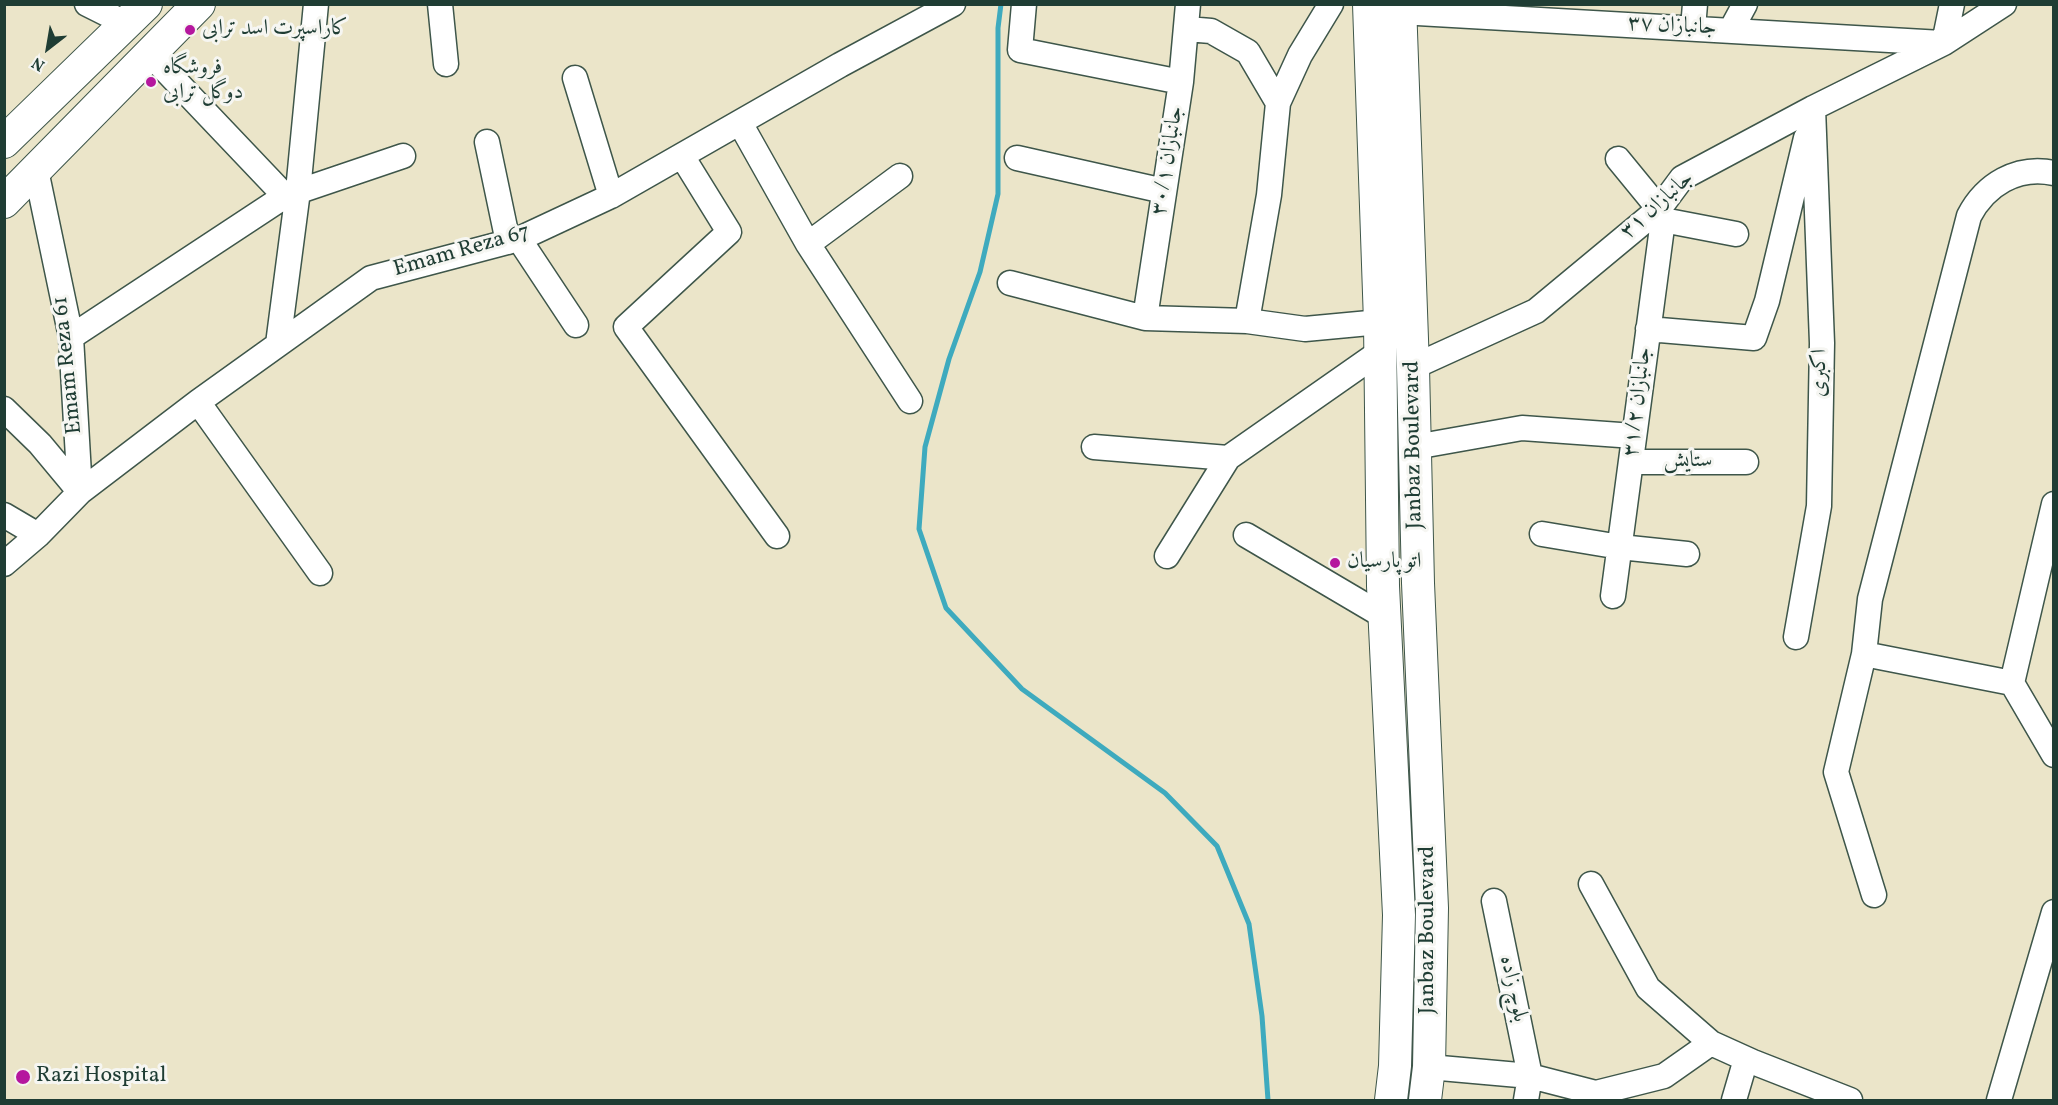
<!DOCTYPE html>
<meta charset="utf-8">
<style>
body{margin:0}
#map{position:relative;width:2058px;height:1105px;overflow:hidden;background:#ebe5c9;font-family:Vollkorn,serif}
canvas{display:block}
.frame{position:absolute;inset:0;border:6px solid #1f3d34;pointer-events:none}
.north{position:absolute;left:18px;top:18px;width:60px;height:60px;-webkit-text-stroke:4px #f6f6f2;paint-order:stroke;rotate:211deg;font-size:16px;font-weight:700;line-height:24px;text-align:center;color:#1f3d34}
.north::after{content:'';display:block;margin:auto;width:21px;height:27px;background:#1f3d34;clip-path:polygon(50% 0,100% 100%,50% 72%,0 100%)}
</style>
<div id="map">
<canvas width="2058" height="1105"></canvas>
<div class="frame"></div>
<div class="north">N</div>
</div>
<script>
const g = document.querySelector('canvas').getContext('2d');
g.lineJoin = 'round';
function trace(path, color, width, dash) {
  g.strokeStyle = color;
  g.lineWidth = width;
  g.lineCap = dash ? 'butt' : 'round';
  g.setLineDash(dash || []);
  g.stroke(path);
}
function write(font, color, halo, rows, align = 'center') {
  g.font = font + ' Vollkorn,Amiri,serif';
  g.lineWidth = 6;
  g.setLineDash([]);
  g.textBaseline = 'middle';
  g.strokeStyle = halo;
  g.fillStyle = color;
  for (const [text, x, y, turn = 0] of rows) {
    g.save();
    g.translate(x, y);
    g.rotate((+turn || 0) * Math.PI / 180);
    g.textAlign = isNaN(turn) ? turn : align;
    if (halo) g.strokeText(text, 0, 0);
    g.fillText(text, 0, 0);
    g.restore();
  }
}
trace(new Path2D(`
 M1001,4L998,28V194L980,272L949,359L925,447L919,529L946,608L1022,689L1165,793L1217,846L1249,924L1262,1016L1268,1100`), '#3eaabe', 5);
const minor = new Path2D(`
 M87,4L127,24
 M440,4L446,64
 M1024,4L1020,50L1181,82
 M1400,12L1942,43
 M1693,28L1695,4
 M1187,29L1211,31L1248,52L1278,103
 M1731,30L1745,4
 M1944,43L1952,4
 M150,54L285,196
 M575,78L611,196
 M740,123L808,244L910,401
 M487,142L508,242
 M682,156L729,232L626,327L777,536
 M1017,158L1164,191
 M36,170L71,337L80,492
 M1663,220L1736,234
 M519,239L576,325
 M808,244L900,176
 M1010,283L1145,318L1247,321L1305,329L1380,322
 M1145,318L1181,82L1188,4
 M1247,321L1269,195L1278,103L1300,55L1331,4
 M1648,329L1754,338L1767,301L1806,138
 M71,337L285,196L403,156
 M278,344L298,191L316,4
 M1413,367L1536,311L1659,209L1682,178L1813,108L1944,43L2004,4
 M198,402L320,573
 M4,409L40,444L80,492
 M1094,447L1228,458
 M1415,447L1522,428L1634,436
 M1631,462H1746
 M4,515L38,535
 M1542,534L1620,547L1687,554
 M1246,535L1385,617
 M1167,556L1228,458L1381,351
 M4,564L38,535L80,492L198,402L371,278L519,239L611,196L840,65L953,4
 M1613,596L1663,220L1659,209L1618,159
 M1796,637L1819,506L1822,343L1813,108
 M1864,654L2012,683L2054,755
 M2012,683L2054,504
 M1591,884L1648,988L1711,1043L1753,1062L1850,1100
 M1874,895L1836,772L1864,654L1870,599L1969,216C1985,185 2017,165 2054,173
 M1494,901L1530,1076L1526,1100
 M1429,1067L1530,1076L1596,1093L1606,1100
 M1596,1093L1664,1076L1711,1043
 M1734,1100L1746,1059
 M1999,1100L2054,912`);
const major = new Path2D(`
 M1369,4L1380,322L1383,586L1399,915L1395,1066L1391,1100
 M1400,4L1413,367L1418,583L1432,908L1429,1067L1425,1100
 M4,142L146,4
 M4,202L199,4`);
trace(minor, '#3e564a', 27);
trace(major, '#3e564a', 34);
trace(minor, '#fff', 24);
trace(major, '#fff', 32);
for (const [x, y, r, color] of [
 [190,30,6,"#b5179e"],
 [151,82,6,"#b5179e"],
 [1335,563,6,"#b5179e"],
 [23,1077,8,"#b5179e"]
]) {
  const dot = new Path2D();
  dot.arc(x, y, r, 0, 2 * Math.PI);
  g.fillStyle = color;
  g.fill(dot);
  trace(dot, '#f6f6f2', 2);
}
write('22px', '#1f3d34', '#f6f6f2', [
 ["جانبازان ۳۷",1672,27,3],
 ["جانبازان ۳۰/۱",1169,161,-81],
 ["جانبازان ۳۱",1658,206,-42],
 ["Emam Reza 67",462,252,-16],
 ["Emam Reza 61",69,365,-96],
 ["اکبری",1821,373,-89],
 ["جانبازان ۳۱/۲",1639,402,-83],
 ["Janbaz Boulevard",1415,445,-91],
 ["ستایش",1688,462],
 ["Janbaz Boulevard",1429,930,-90],
 ["بلوچ زاده",1512,989,78]
]);
write('22px', '#1f3d34', '#f6f6f2', [
 ["کاراسپرت اسد ترابی",202,30],
 ["فروشگاه",163,69],
 ["دوگل ترابی",163,94],
 ["اتو پارسیان",1347,563],
 ["Razi Hospital",36,1077]
], 'left');
</script>
